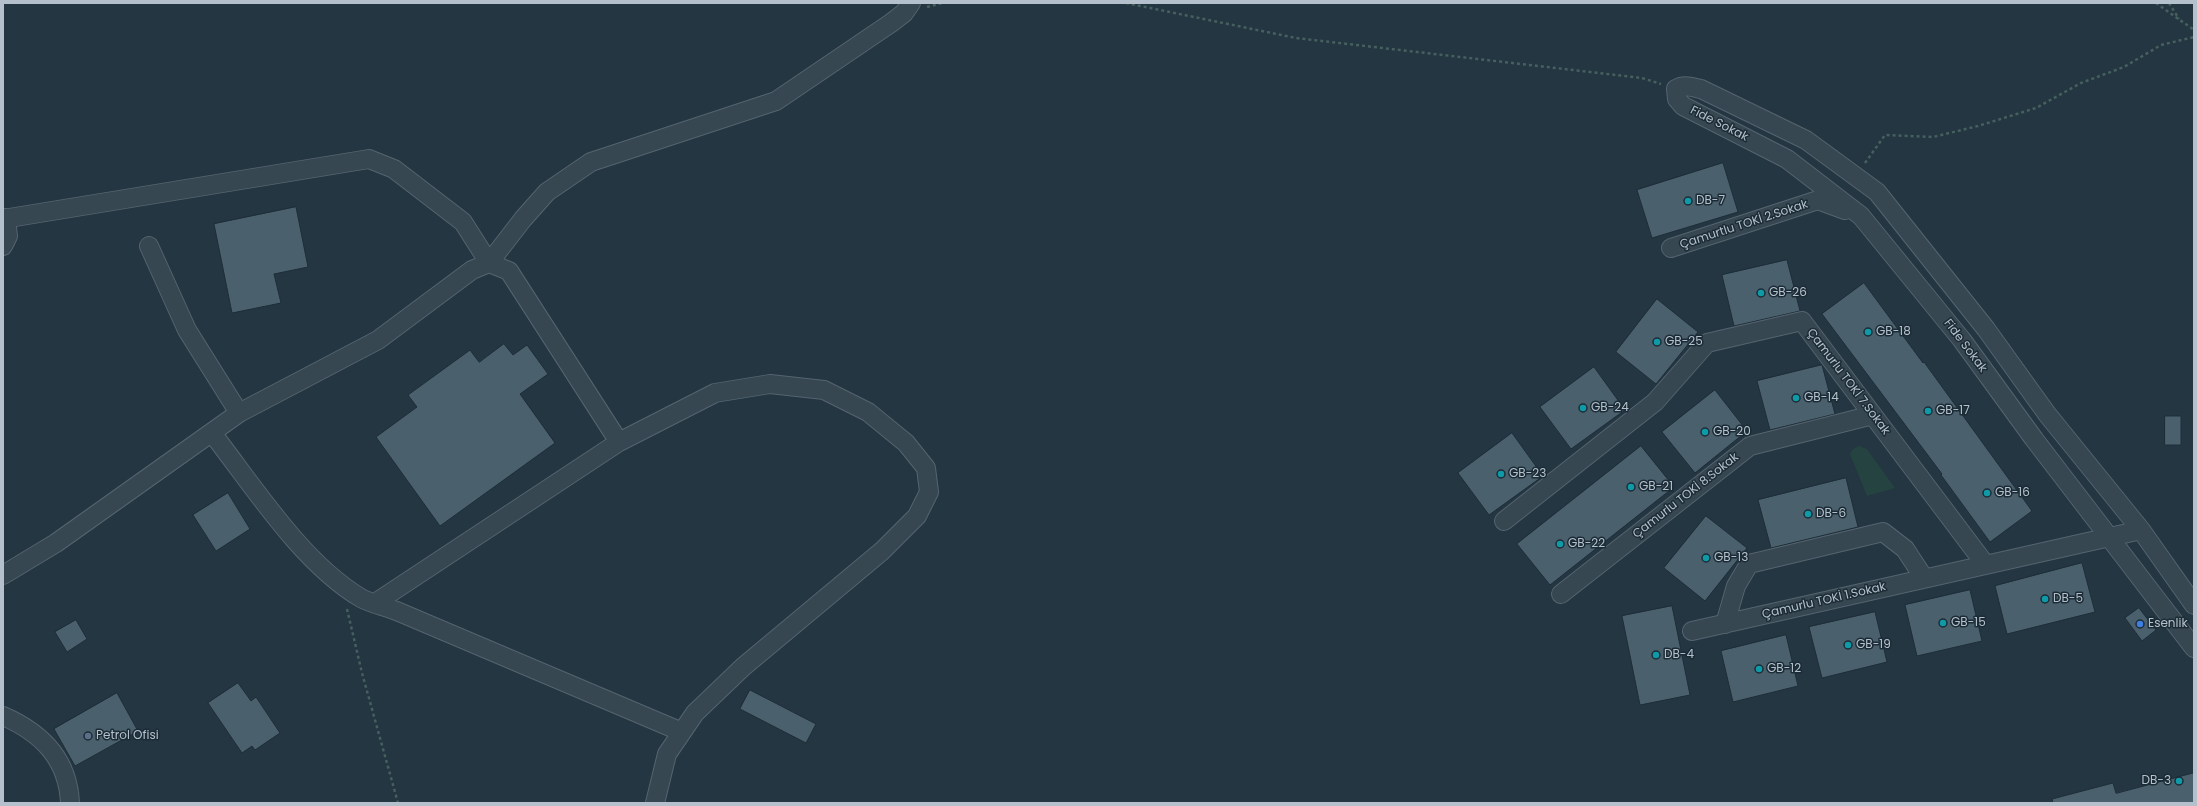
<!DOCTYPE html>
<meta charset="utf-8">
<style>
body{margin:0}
#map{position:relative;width:2197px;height:806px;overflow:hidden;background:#233642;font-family:Poppins,sans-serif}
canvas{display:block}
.frame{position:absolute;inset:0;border:4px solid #b4c1cc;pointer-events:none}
</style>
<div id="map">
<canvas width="2197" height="806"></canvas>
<div class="frame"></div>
</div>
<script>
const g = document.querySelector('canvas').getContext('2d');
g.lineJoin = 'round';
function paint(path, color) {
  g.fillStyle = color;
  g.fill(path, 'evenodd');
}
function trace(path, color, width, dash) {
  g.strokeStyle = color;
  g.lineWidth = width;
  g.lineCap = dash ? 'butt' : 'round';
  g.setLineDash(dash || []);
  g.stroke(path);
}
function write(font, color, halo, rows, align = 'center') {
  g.font = font + ' Poppins,sans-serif';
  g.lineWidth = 3;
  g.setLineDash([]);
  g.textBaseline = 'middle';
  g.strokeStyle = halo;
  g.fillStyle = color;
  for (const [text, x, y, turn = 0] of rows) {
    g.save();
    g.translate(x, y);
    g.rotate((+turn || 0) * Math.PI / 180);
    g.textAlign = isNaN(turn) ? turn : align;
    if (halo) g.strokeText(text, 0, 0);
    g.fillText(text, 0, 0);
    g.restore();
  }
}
paint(new Path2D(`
 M1859,446L1867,449L1895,488L1867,496L1850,454L1853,449Z`), '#254340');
const building = new Path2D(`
 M1723,163L1738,212L1652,238L1637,190Z
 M296,207L308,267L274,274L281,303L232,313L214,224Z
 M1787,260L1800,311L1734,326L1722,275Z
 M1864,283L1923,363L1924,362L2032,511L1990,542L1941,475L1942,474L1822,314Z
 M1657,299L1698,332L1656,384L1616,352Z
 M504,344L513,355L527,345L548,374L520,394L555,443L440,526L376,437L417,407L408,395L470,350L479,362Z
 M1822,365L1835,414L1770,430L1757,381Z
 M1594,367L1625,410L1571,449L1540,407Z
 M1715,390L1747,431L1695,473L1662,432Z
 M2165,416H2181V445H2165Z
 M1512,433L1543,476L1489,515L1458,473Z
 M1641,446L1674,487L1550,585L1517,544Z
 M1846,478L1858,527L1771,548L1758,500Z
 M228,493L250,529L216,551L193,515Z
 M1706,516L1747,548L1705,601L1664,568Z
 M2082,563L2095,612L2007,634L1995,586Z
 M1970,590L1982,641L1917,656L1905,605Z
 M1672,606L1690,695L1640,705L1622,616Z
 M2139,608L2156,630L2142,641L2125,618Z
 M1875,612L1887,662L1822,678L1809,627Z
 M76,620L87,639L67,652L55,632Z
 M1786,635L1798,686L1733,702L1721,651Z
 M238,683L251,701L256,697L280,733L255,750L252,746L242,753L208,703Z
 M750,690L816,724L806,743L740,709Z
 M117,693L138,731L75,766L54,729Z
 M2194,773V803H2053L2052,799L2113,783L2116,793Z`);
paint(building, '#4b606d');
trace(building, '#1e2e38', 1);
const minor = new Path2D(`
 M3,219L369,159L394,169L463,222L489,263L523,219L547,192L591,162L776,101L891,23L904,13L911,3
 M3,246L8,236L6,218
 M149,246L187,330L239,413
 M1671,248L1818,200L1845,210
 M212,433C254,487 302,563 361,598C372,604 387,607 399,612L682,732
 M1504,521L1655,402L1707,343L1802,321L1985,564
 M3,575L56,543L239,413L378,340L472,270L489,263L509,271L619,442L715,393L770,384L824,390L868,412L906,443L926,468L929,492L917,516L882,551L743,667L695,713L667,754L655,803
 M1561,594L1750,446L1873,415
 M375,603L619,442
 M2194,605L2141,530L2047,414L1986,329L1877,192L1806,140L1701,89C1691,87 1684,84 1676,89L1677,99L1683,106L1787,159L1861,216L1962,340L2034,439L2194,648
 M1725,624L1736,586L1749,564L1883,532L1905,549L1924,578
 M1692,631L2141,530
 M3,716C42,733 68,759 70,803`);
trace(minor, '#55646f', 20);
trace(new Path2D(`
 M1126,3L1296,38L1642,78L1661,84
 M2156,3L2194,30
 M2169,3L2179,19
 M927,7L943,3
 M1865,163L1885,135L1933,137L1978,126L2036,108L2081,83L2124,67L2161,45L2194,37
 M347,609L362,673L398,803`), '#45605e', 2.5, [3, 3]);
trace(minor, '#374751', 18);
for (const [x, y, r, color] of [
 [1688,201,4,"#0f9aa8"],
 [1761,293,4,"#0f9aa8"],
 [1868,332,4,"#0f9aa8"],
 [1657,342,4,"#0f9aa8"],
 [1796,398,4,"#0f9aa8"],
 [1583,408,4,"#0f9aa8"],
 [1928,411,4,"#0f9aa8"],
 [1705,432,4,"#0f9aa8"],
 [1501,474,4,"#0f9aa8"],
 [1631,487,4,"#0f9aa8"],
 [1987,493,4,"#0f9aa8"],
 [1808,514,4,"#0f9aa8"],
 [1560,544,4,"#0f9aa8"],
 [1706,558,4,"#0f9aa8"],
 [2045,599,4,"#0f9aa8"],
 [1943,623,4,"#0f9aa8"],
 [2140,624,4,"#3f7fe0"],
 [1848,645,4,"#0f9aa8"],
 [1656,655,4,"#0f9aa8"],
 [1759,669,4,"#0f9aa8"],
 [88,736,4,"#5c6f8a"],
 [2179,781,4,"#0f9aa8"]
]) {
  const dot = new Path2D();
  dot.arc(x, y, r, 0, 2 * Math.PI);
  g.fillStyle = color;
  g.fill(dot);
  trace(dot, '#1c2c36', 1.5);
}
write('12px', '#b4c1cc', '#1c2c36', [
 ["Fide Sokak",1719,124,27],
 ["Çamurtlu TOKİ 2.Sokak",1744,225,-18],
 ["Fide Sokak",1965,346,53],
 ["Çamurlu TOKİ 7.Sokak",1848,382,53],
 ["Çamurlu TOKİ 8.Sokak",1686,496,-38],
 ["Çamurlu TOKİ 1.Sokak",1824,601,-13]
]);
write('12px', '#b4c1cc', '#1c2c36', [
 ["DB-7",1696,201],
 ["GB-26",1769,293],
 ["GB-18",1876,332],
 ["GB-25",1665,342],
 ["GB-14",1804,398],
 ["GB-24",1591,408],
 ["GB-17",1936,411],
 ["GB-20",1713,432],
 ["GB-23",1509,474],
 ["GB-21",1639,487],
 ["GB-16",1995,493],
 ["DB-6",1816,514],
 ["GB-22",1568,544],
 ["GB-13",1714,558],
 ["DB-5",2053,599],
 ["GB-15",1951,623],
 ["Esenlik",2148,624],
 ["GB-19",1856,645],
 ["DB-4",1664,655],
 ["GB-12",1767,669],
 ["Petrol Ofisi",96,736],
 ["DB-3",2171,781,"right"]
], 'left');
</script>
